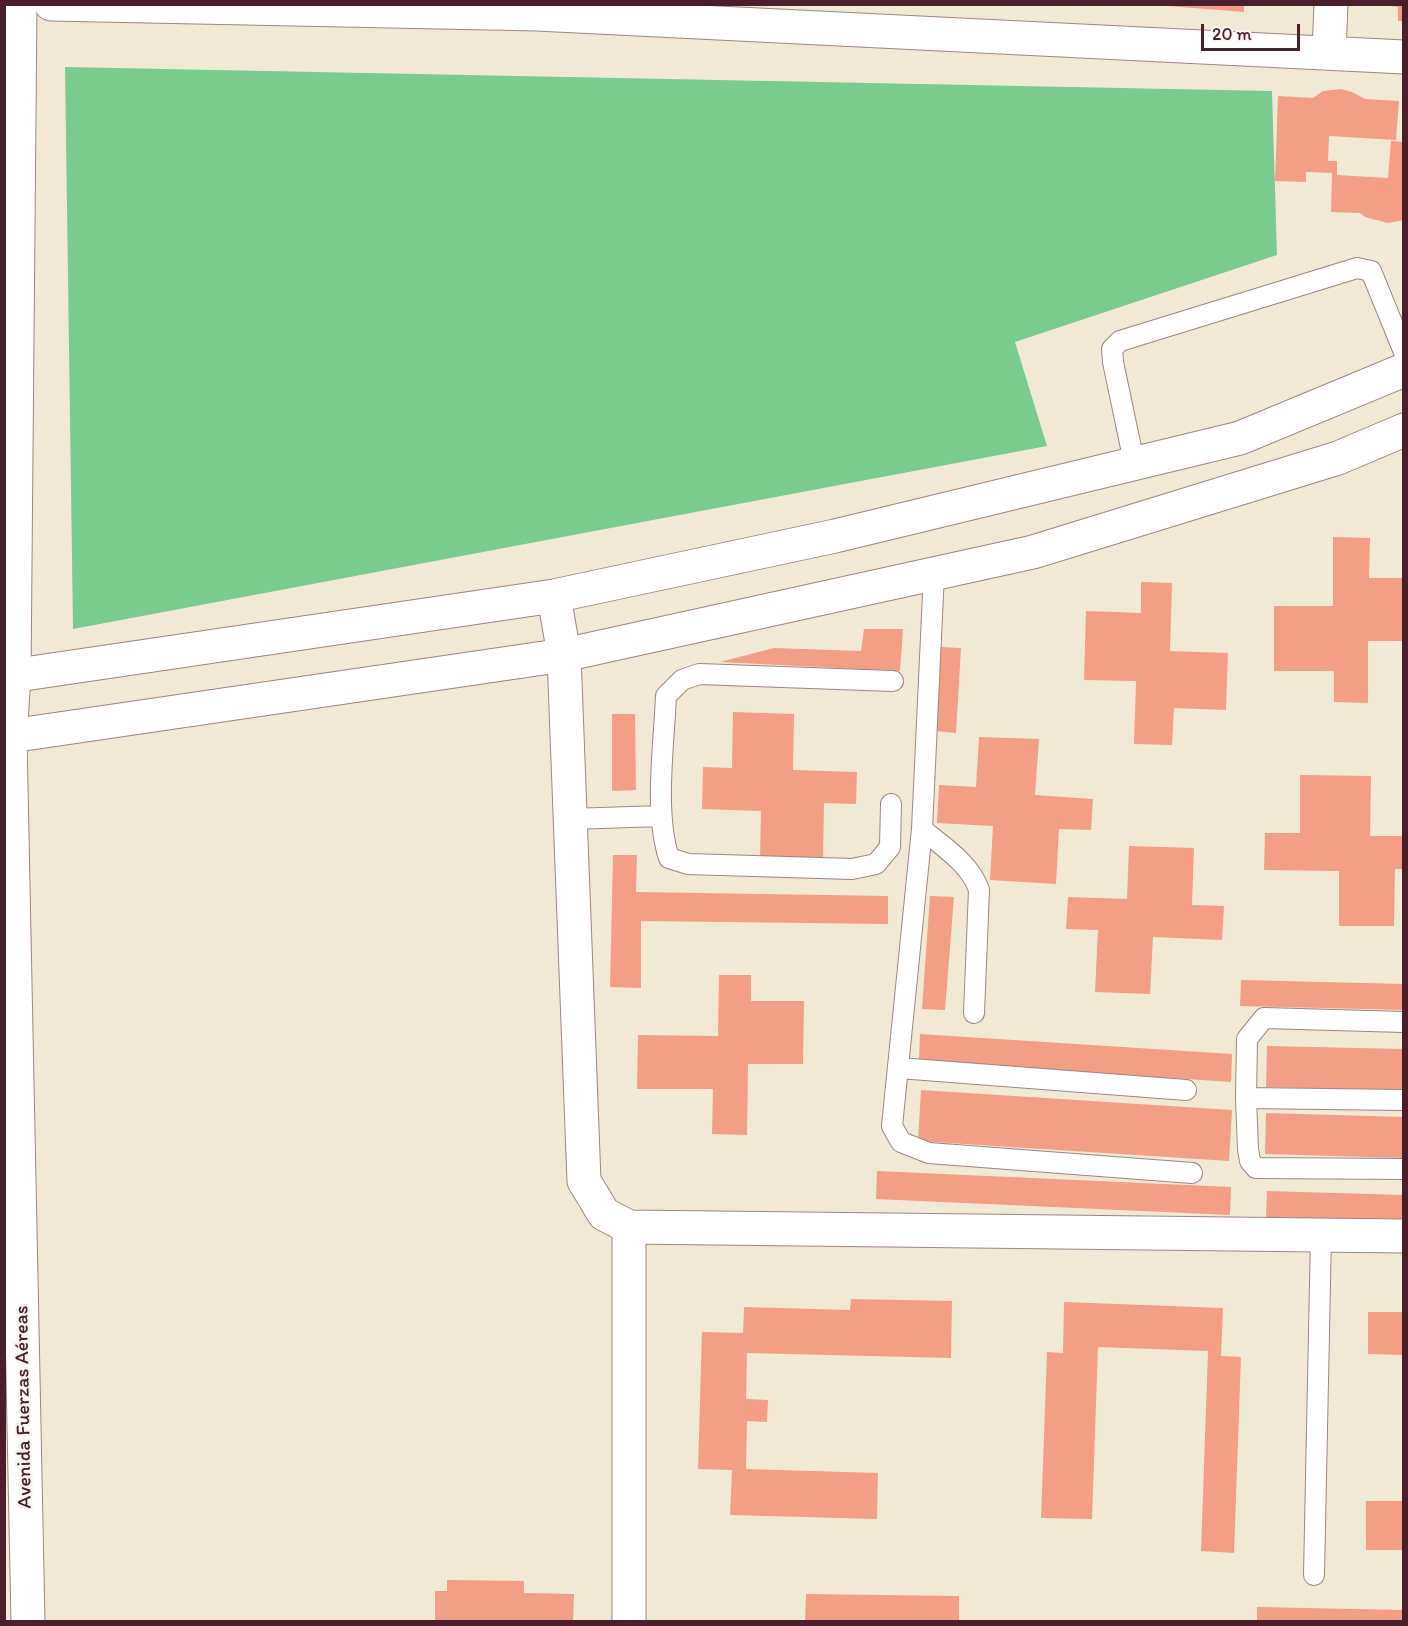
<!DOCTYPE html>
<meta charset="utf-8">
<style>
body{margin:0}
#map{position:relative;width:1408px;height:1626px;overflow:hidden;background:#f2e9d5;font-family:Itim,sans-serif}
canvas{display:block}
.frame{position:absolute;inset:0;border:6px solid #4a1f2b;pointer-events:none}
.scale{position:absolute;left:1201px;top:24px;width:99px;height:27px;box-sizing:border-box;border:3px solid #4a1f2b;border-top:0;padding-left:8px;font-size:18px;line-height:21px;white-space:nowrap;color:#4a1f2b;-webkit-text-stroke:4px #f6f6f2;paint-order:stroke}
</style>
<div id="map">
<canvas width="1408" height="1626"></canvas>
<div class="frame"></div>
<div class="scale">20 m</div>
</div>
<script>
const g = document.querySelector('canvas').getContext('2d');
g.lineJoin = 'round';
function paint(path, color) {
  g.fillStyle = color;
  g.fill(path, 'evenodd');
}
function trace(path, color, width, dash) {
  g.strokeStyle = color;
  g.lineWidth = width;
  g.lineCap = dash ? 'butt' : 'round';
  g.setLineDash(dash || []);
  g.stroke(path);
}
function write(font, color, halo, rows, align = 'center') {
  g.font = font + ' Itim,sans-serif';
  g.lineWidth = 5;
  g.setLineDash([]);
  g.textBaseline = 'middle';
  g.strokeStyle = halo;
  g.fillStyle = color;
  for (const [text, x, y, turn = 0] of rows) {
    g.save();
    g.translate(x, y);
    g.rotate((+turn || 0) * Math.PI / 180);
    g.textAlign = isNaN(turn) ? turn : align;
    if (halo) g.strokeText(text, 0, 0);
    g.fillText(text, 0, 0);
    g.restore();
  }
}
paint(new Path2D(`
 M65,67L1272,91L1277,255L1015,342L1047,446L73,629Z`), '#79cc8e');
paint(new Path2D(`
 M1168,4H1244V12L1168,6Z
 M1391,4H1404V21H1398V7L1391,6Z
 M1341,89L1352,92L1365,99L1399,101L1396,140L1329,136L1328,161H1337V175L1388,178L1391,141L1404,142V220L1388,223L1365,217L1360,213L1331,212L1332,173L1306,172V182L1275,181L1278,96L1313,98L1323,91Z
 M1333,537L1370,538L1369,578H1404V641H1368V703L1334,702V671H1274V606H1333Z
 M1141,582L1172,583L1170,651L1228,653L1226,710L1174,708L1172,745L1134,744L1136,681L1084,680L1086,611L1141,613Z
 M864,629H903L900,671L720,662L774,648L861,651Z
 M941,647L961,648L956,733L936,731Z
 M733,712L794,714L793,770L857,772L856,804L824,803L823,861L760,859L761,811L702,809L703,767L732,768Z
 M612,714H635L636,790L612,791Z
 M979,737L1039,739L1035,795L1093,799L1091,830L1059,829L1056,884L990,880L993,826L937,823L939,785L976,787Z
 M1300,775L1371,776L1370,836H1404V869H1395L1394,926H1339V871L1264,870L1265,833H1300Z
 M1129,846L1194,848L1192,905L1224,906L1222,940L1153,937L1150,994L1095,992L1098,930L1066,929L1068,897L1127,899Z
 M613,855H637L636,892L888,896V924L641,921V988L610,987Z
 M930,896L954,897L945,1010L922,1009Z
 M719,975H751V1001H804L803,1064H748L747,1135L712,1134L713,1089H637L638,1035L718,1036Z
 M1241,980L1404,984V1010L1240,1006Z
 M920,1034L1232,1054L1231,1082L919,1061Z
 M1267,1046L1404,1049V1091L1266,1087Z
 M921,1090L1232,1110L1229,1161L918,1141Z
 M1266,1113L1404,1117V1158L1265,1154Z
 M877,1171L1231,1187L1230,1215L876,1199Z
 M1267,1191L1404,1195V1220L1266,1217Z
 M851,1299L952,1301L951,1358L747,1353L746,1399L768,1400L767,1422L747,1421L746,1469L878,1473L877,1519L730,1515L732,1470L698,1469L702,1332L743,1333L744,1307L850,1310Z
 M1064,1302L1223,1308L1221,1356L1241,1357L1234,1553L1201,1551L1208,1351L1098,1347L1092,1519L1041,1518L1047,1352L1063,1353Z
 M1368,1312H1404V1355L1368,1354Z
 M1366,1501H1404V1550H1366Z
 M447,1580L524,1581V1593L574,1594L573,1622H435V1591H447Z
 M806,1594L959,1596V1622H805Z
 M1257,1607L1404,1610V1622H1257Z`), '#f29f85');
const service = new Path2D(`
 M1134,462L1113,362L1112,349L1120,341L1357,268L1371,271L1404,352
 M934,573L922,829L892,1126L901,1142L929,1153L1192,1173
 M891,804L890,847L876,864L852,869L688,864L669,858C654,812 664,745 666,696L682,680L699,674L893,681
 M570,819L661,816
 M922,829C943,847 970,863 979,890L974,1013
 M1404,1022L1264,1018L1247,1039L1246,1098L1248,1149L1250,1161L1256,1168L1404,1169
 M899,1068L1186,1090
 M1246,1098L1404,1100
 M1314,1575L1321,1235`);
const minor = new Path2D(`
 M51,4L537,14L1404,57
 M1329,52L1331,4
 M554,596L564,655L584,1181L604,1214L629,1227V1622
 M4,677L554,596L835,536L1240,438L1404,370
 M4,737L564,655L1033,552L1338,458L1404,430
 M629,1227L1404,1236`);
const tertiary = new Path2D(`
 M20,4L14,676L10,737L28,1622`);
trace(service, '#9e8480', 22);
trace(minor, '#9e8480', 35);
trace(tertiary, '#9e8480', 35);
trace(service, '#fff', 20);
trace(minor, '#fff', 33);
trace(tertiary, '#fff', 33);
write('20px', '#4a1f2b', '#f6f6f2', [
 ["Avenida Fuerzas Aéreas",24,1407,-91]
]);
</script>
